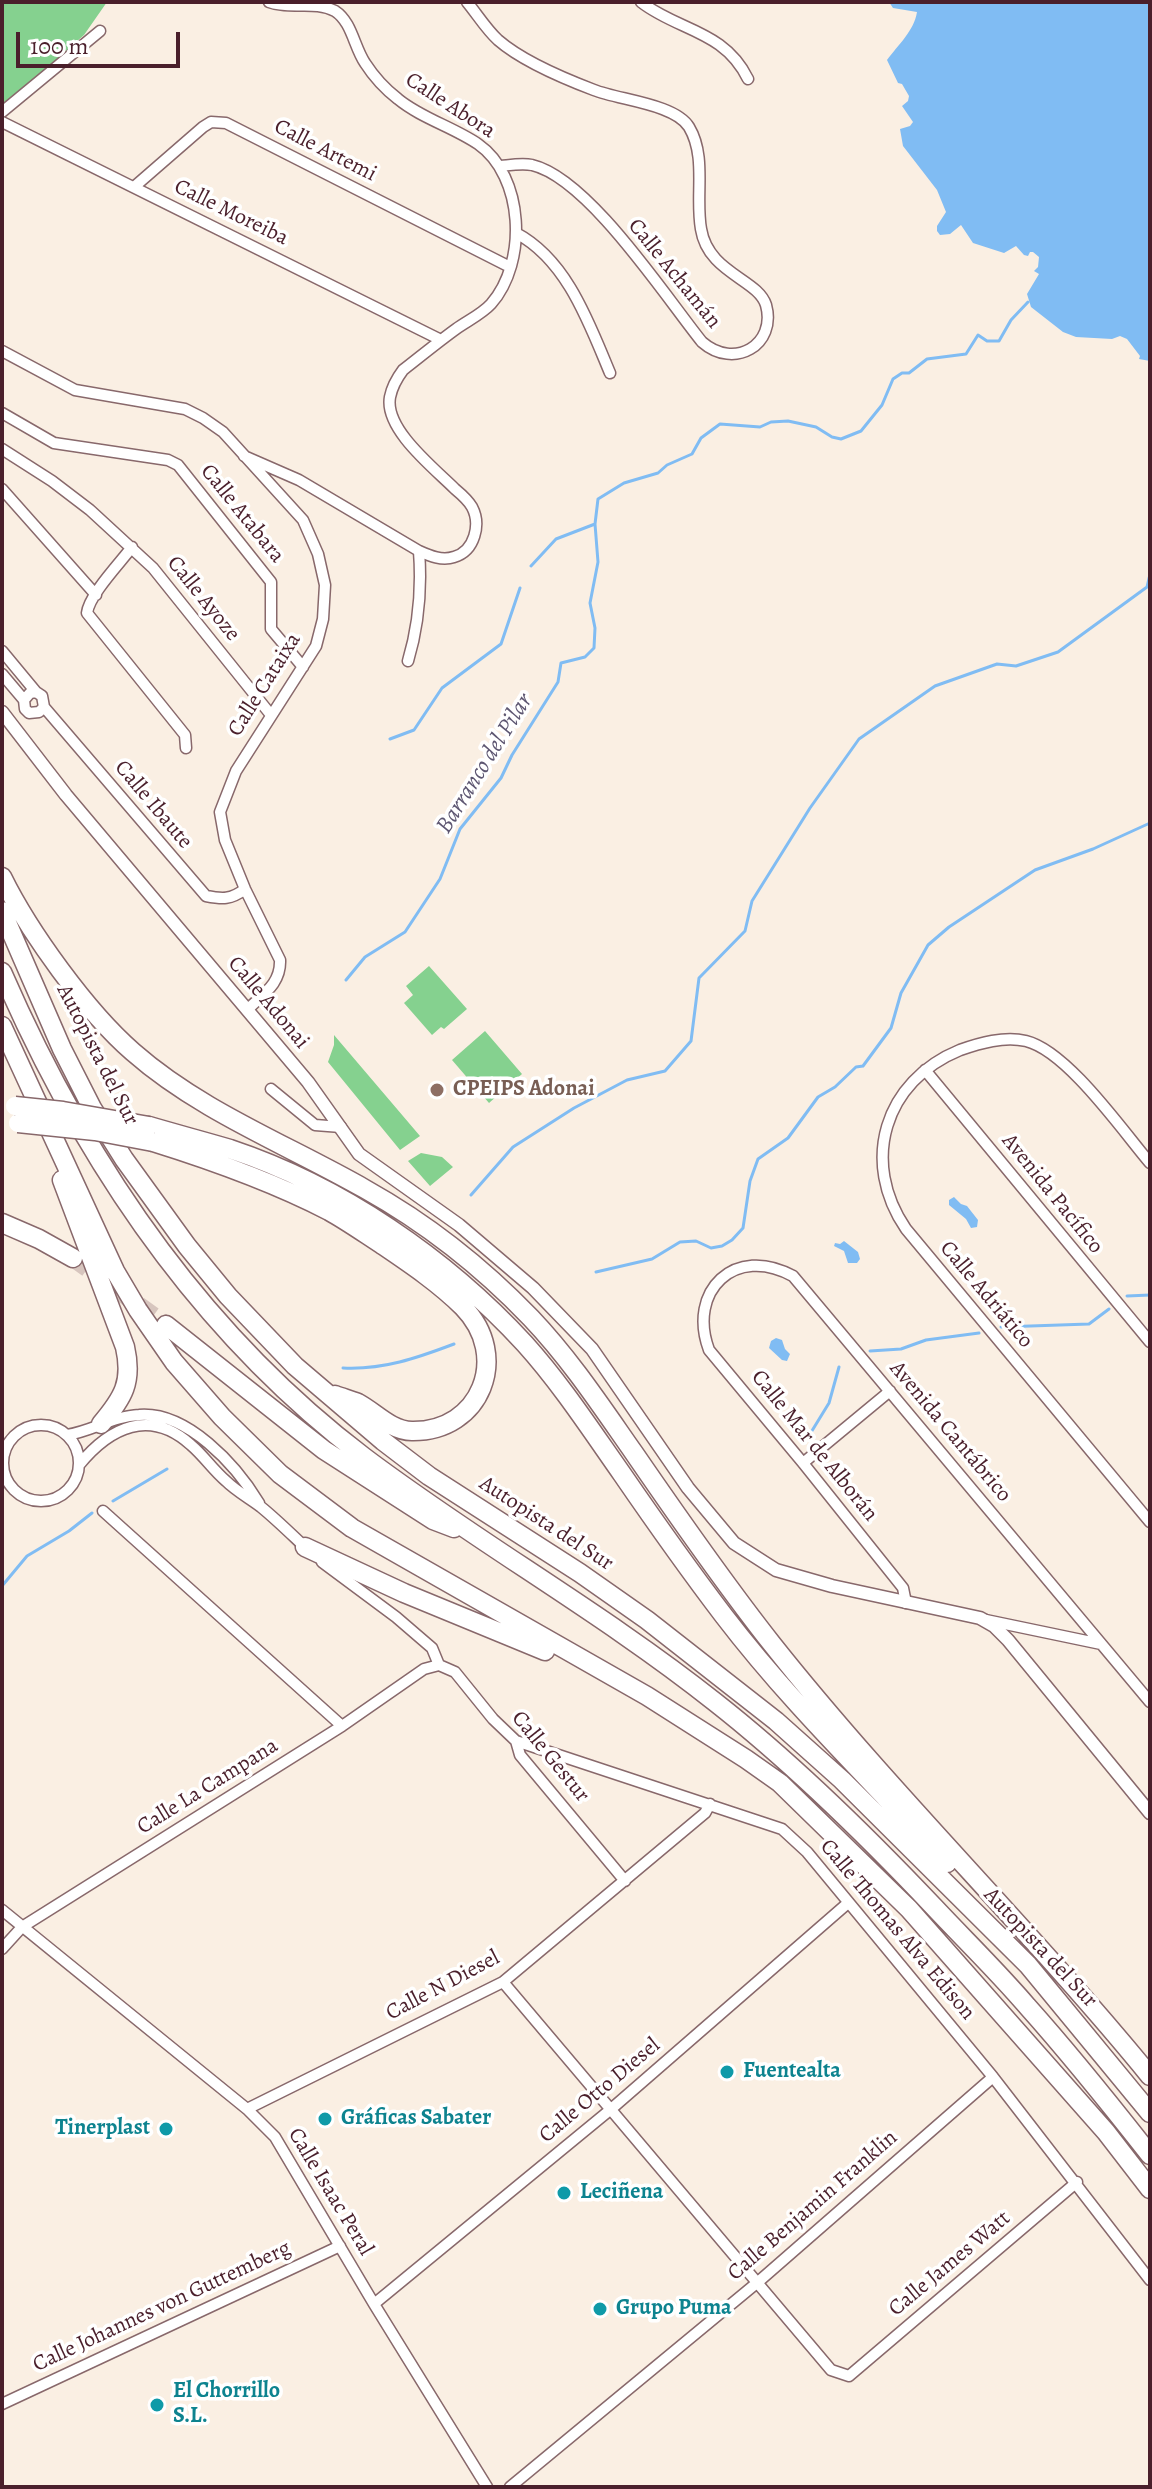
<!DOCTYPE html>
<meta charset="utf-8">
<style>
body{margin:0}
#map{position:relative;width:1152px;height:2489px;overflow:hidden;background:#faefe3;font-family:Alegreya,serif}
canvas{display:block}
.frame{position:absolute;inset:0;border:4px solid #4a1f2b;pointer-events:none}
.scale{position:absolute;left:16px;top:32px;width:164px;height:36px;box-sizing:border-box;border:4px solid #4a1f2b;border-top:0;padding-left:10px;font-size:24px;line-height:28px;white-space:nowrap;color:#4a1f2b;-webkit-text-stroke:6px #fff;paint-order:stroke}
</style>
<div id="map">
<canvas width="1152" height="2489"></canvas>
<div class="frame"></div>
<div class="scale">100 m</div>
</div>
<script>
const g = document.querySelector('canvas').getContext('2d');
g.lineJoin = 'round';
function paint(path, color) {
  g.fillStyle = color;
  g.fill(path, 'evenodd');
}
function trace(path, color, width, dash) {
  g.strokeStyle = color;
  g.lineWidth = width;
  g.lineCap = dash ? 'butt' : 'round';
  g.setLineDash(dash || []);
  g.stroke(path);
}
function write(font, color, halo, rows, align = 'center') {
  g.font = font + ' Alegreya,serif';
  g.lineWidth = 7;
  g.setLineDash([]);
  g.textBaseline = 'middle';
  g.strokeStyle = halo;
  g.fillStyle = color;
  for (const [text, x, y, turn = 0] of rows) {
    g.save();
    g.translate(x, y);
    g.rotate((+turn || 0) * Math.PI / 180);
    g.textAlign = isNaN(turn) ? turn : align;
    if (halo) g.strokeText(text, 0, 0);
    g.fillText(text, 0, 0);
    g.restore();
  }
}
paint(new Path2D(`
 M2,2H107L84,35L2,108Z
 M429,966L467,1009L444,1029L441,1027L432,1035L404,1003L413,995L406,986Z
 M485,1031L522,1074L489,1103L452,1060Z
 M334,1035L420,1136L400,1150L328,1062L334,1045Z
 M421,1153L442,1157L453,1167L430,1186L408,1161Z`), '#85d18f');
paint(new Path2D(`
 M889,2H1150V361L1139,359L1140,356L1127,339L1120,336L1112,339L1076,337L1063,332L1031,307L1027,294L1039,274L1034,271L1038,267L1039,257L1033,252H1030L1028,256L1024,255L1016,246L1004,253L973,243L961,225L950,234L940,235L937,231V226L946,212L937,190L903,146L900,129L910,126L913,122L902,106L908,101L909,96L902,84L898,83L887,60C898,45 914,31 917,12L893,8Z
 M954,1197L961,1204L967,1206L978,1220L977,1227L971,1228L966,1219L949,1205V1200Z
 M844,1241L858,1252L860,1259L857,1263H848L844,1251L834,1246L835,1243L840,1244Z
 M776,1338L782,1340L785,1349L790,1354L787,1361L782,1360L769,1348L771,1341Z`), '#80bcf3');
trace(new Path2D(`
 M531,566L556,539L595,524
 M390,739L414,730L442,688L501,644L520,588
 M346,980L365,957L405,932L440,879L460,829L501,778L512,755L558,682L561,663L585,657L594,648L595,628L590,603L598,562L595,524L598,499L624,483L658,473L667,465L692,454L701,438L720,424L760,427L771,422L788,421L816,427L832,437L841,439L861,431L882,405L893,379L902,373H909L927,359L966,354L978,335L987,341H999L1011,320L1028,302
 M471,1195L513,1147L574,1108L627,1080L665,1071L691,1041L699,978L745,931L752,901L810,808L859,739L935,686L997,664L1016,666L1058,652L1147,587L1150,574
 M596,1272L652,1259L680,1242L696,1241L711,1248L722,1246L732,1240L743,1228L750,1181L758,1159L788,1138L818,1097L835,1087L856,1067L863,1066L891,1028L901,993L928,945L949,927L1035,870L1093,849L1150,823
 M1127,1296L1150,1295
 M1001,1327L1089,1324L1109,1309
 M870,1351L901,1349L926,1340L979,1333
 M343,1368C383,1370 417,1358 454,1344
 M810,1434L829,1403L839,1367
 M113,1501L167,1469
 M2,1586L27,1556L69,1531L92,1513`), '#80bcf3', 3);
trace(new Path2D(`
 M73,1258L166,1325`), '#d7c5be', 18, [18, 9]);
const minor = new Path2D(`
 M467,2C477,14 486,29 498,40C521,60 565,79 594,90C619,100 675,104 689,127C707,157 695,196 701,229C708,273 758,279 766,305C777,345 734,370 702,342C665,296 588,178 532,165C522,163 511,165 501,166
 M641,2C678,31 724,30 748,79
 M2,112L100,31
 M2,122L441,340
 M134,187L203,127L211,122L226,123L510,267
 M516,233C567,260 589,323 610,373
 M2,351L75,390L185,409L203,418L223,432L303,520L318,554L325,585L323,619L316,646L236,771L220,812L225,840L245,889L280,960C281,984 263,994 247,1010
 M2,413L54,443L168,460L178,465L271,582V629L303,667
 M2,449L52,481L90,510L153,568L271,715
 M244,456L299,480L419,551C430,556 442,561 454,557C475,551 481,524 472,507C468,500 461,494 455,489C434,468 384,429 390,397C392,387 397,378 403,370C421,356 438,342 456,329C467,321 482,314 491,304C528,262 524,176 478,144C453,127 421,118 398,99C385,89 374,77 365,63C354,47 352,22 335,11C315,0 290,10 269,2
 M2,489L96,595
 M132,547C120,563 89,595 87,613L185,735L186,748
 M2,651L36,692
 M408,661C419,624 422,590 419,551
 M2,674L24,700L25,709L29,713L39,712L44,707L42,696L36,692L30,693L24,700
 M44,707L206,896C222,899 231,900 245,889
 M925,1070L1150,1342
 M271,1089L315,1125L341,1127
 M1150,1163C1122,1130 1067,1051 1026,1041C1004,1036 980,1043 960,1050C884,1081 860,1162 906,1229L1150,1522
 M3 1463a38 38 0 1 1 76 0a38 38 0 1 1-76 0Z
 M67,1435C92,1431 114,1416 139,1415C187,1411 236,1465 259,1503
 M803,1463L890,1391
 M79,1465C110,1427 150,1408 191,1445C204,1456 213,1470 226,1481C236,1491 249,1498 261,1507C277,1520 292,1535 307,1549
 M103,1511L342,1726
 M322,1562L396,1617L432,1648L439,1665
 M906,1603L903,1588L803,1463L709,1350C687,1291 735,1244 793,1276L1150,1702
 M986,1620L1101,1644
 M439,1665L455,1672L493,1719L516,1741L520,1755L625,1881
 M516,1741L782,1829L807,1852L993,2077L1150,2280
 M2,1910L247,2109L275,2137L374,2304L487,2487
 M2,1949L22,1927L342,1726L424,1669L439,1665
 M503,1982L831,2370L849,2376L1077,2182
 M247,2109L503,1982L705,1813L710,1804
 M374,2304L610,2110L848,1903
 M2,2404L340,2246
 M510,2487L758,2282L993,2077`);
const tertiary = new Path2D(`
 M2,712L66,795L308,1082L359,1154L459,1225L533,1288L592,1349L688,1488L734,1543L776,1570L832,1586L980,1618L994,1626L1008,1640L1150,1813`);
const motorway = new Path2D(`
 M2,877C29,932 87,1012 133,1052C200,1111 288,1145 365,1189C426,1223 483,1268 531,1318C570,1359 601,1406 634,1453C678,1517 723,1582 772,1644C891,1794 1029,1928 1150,2076
 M2,911L62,1049L92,1108L124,1159L187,1246L228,1296L295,1366L383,1441L429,1476L580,1573L647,1620L776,1721L842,1780L1028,1965L1150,2113
 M2,972C84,1161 198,1331 364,1457C478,1543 603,1613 715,1702C794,1764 866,1835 935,1908C966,1941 998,1972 1027,2006C1070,2054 1110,2104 1150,2155
 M2,1026L115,1271L138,1310L174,1362L222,1417L280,1474L352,1528L647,1696L746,1759L780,1783L909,1909L1106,2132L1150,2189
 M149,1126C176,1134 203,1141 230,1149C341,1186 446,1258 525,1344C561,1384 591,1430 622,1474C655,1522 689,1570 724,1616C792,1705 872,1781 947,1863
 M153,1142C214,1161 273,1182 329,1211C347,1221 364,1233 381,1244C409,1263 439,1283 463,1307C511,1356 481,1432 412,1431C391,1431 375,1412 358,1403C351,1400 343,1398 335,1395
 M62,1180L125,1347C133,1382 123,1398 101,1424
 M2,1223L39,1239L73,1258
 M166,1325L324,1450L433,1520L454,1528
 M305,1547L404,1593L545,1651`);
trace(minor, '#88686b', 13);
trace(tertiary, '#88686b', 15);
trace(motorway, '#88686b', 21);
trace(minor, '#fff', 10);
trace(tertiary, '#fff', 12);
trace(motorway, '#fff', 18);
const motorwayBridge = new Path2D(`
 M15,1106L63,1111L149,1126
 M18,1123L95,1131L153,1142`);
trace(motorwayBridge, '#88686b', 21, []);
trace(motorwayBridge, '#fff', 18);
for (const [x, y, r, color] of [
 [437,1090,8,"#8d6e63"],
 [727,2072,8,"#0f9aa8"],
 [325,2119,8,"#0f9aa8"],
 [166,2129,8,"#0f9aa8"],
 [564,2193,8,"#0f9aa8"],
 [600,2309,8,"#0f9aa8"],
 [157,2405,8,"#0f9aa8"]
]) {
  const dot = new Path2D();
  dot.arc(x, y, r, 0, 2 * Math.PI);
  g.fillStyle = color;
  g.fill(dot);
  trace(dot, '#fff', 3);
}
write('22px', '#4a1f2b', '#fff', [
 ["Calle Abora",450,106,33],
 ["Calle Artemi",325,151,27],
 ["Calle Moreiba",231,213,26],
 ["Calle Achamán",674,274,51],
 ["Calle Atabara",242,514,51],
 ["Calle Ayoze",203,599,51],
 ["Calle Cataixa",265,685,-58],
 ["Calle Ibaute",153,805,50],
 ["Calle Adonai",268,1003,50],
 ["Autopista del Sur",97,1055,63],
 ["Avenida Pacífico",1052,1194,51],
 ["Calle Adriático",986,1295,50],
 ["Avenida Cantábrico",950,1432,50],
 ["Calle Mar de Alborán",814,1446,51],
 ["Autopista del Sur",546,1524,33],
 ["Calle Gestur",550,1757,51],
 ["Calle La Campana",208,1787,-32],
 ["Calle Thomas Alva Edison",897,1930,50],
 ["Autopista del Sur",1040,1948,47],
 ["Calle N Diesel",443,1986,-28],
 ["Calle Otto Diesel",600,2091,-40],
 ["Calle Isaac Peral",330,2192,59],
 ["Calle Benjamin Franklin",813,2206,-41],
 ["Calle James Watt",950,2264,-40],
 ["Calle Johannes von Guttemberg",162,2307,-25]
]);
write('bold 22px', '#785e54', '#fff', [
 ["CPEIPS Adonai",453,1090]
], 'left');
write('bold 22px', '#0d838f', '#fff', [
 ["Fuentealta",743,2072],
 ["Gráficas Sabater",341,2119],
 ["Tinerplast",150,2129,"right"],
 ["Leciñena",580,2193],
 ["Grupo Puma",616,2309],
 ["El Chorrillo",173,2392],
 ["S.L.",173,2417]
], 'left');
write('italic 24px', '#5d5671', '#fff', [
 ["Barranco del Pilar",485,764,-58]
]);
</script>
